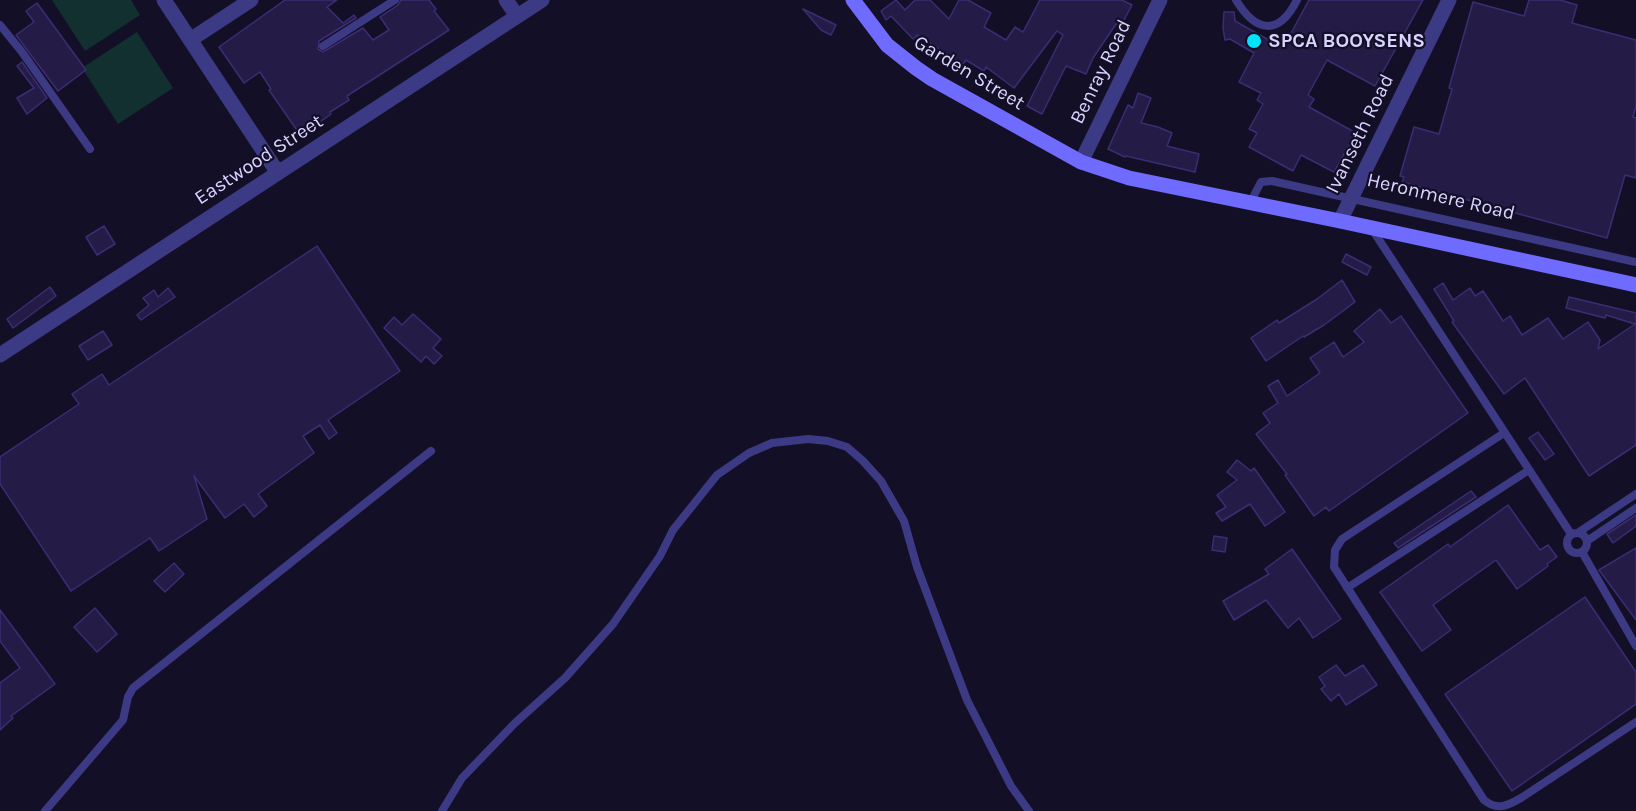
<!DOCTYPE html>
<style>
body{margin:0}
canvas{display:block;background:#130f26}
</style>
<canvas width="1636" height="811"></canvas>
<script>
const g = document.querySelector('canvas').getContext('2d');
g.lineJoin = 'round';
function paint(path, color) {
  g.fillStyle = color;
  g.fill(path, 'evenodd');
}
function trace(path, color, width, dash) {
  g.strokeStyle = color;
  g.lineWidth = width;
  g.lineCap = dash ? 'butt' : 'round';
  g.setLineDash(dash || []);
  g.stroke(path);
}
function write(font, color, halo, rows, align = 'center') {
  g.font = font + ' Karla,sans-serif';
  g.lineWidth = 4.5;
  g.setLineDash([]);
  g.textBaseline = 'middle';
  g.strokeStyle = halo;
  g.fillStyle = color;
  for (const [text, x, y, turn = 0] of rows) {
    g.save();
    g.translate(x, y);
    g.rotate((+turn || 0) * Math.PI / 180);
    g.textAlign = isNaN(turn) ? turn : align;
    if (halo) g.strokeText(text, 0, 0);
    g.fillText(text, 0, 0);
    g.restore();
  }
}
paint(new Path2D(`
 M52,0H131L140,15L85,51Z
 M137,32L173,88L118,124L82,68Z`), '#12302f');
const building = new Path2D(`
 M285,0H337L327,7L343,23L354,15L356,18L319,41L318,49L323,52L363,28L373,40L389,30L380,17L398,5L401,0H429L436,9L434,11L449,30L347,96L349,100L330,112L331,114L301,136L269,90L271,89L260,72L244,83L219,47Z
 M896,0L905,10L915,0H930L949,19L959,0H968L991,13L984,27L1006,40L1015,27L1023,32L1040,0H1122L1132,5L1121,26L1116,24L1093,58L1086,74L1066,66L1042,114L1027,106L1063,35L1057,31L1014,88L986,67L984,71L966,60L963,64L917,35L913,39L891,16L886,20L881,11Z
 M1309,0H1423L1375,86L1327,60L1308,95L1314,99L1309,107L1356,133L1334,172L1301,155L1293,171L1249,147L1257,133L1249,129L1263,104L1257,100L1261,93L1239,82L1254,53L1230,39L1225,40L1223,28L1224,12H1234L1235,21L1283,48Z
 M1529,0H1560L1577,5L1572,23L1636,40V106L1633,117L1636,118V178L1625,175L1607,238L1402,182L1404,177L1400,176L1414,127L1439,134L1452,89L1449,88L1473,2L1524,16Z
 M37,3L86,70L58,91L16,35L34,22L26,11Z
 M803,9L836,25L831,35L821,30Z
 M22,62L47,98L27,114L17,98L34,88L17,66Z
 M1138,93L1151,98L1141,123L1158,127L1172,133L1167,146L1199,154L1195,172L1126,156L1125,157L1108,149L1128,105L1133,108Z
 M104,226L115,244L97,255L86,237Z
 M317,246L400,371L328,420L337,433L329,439L320,425L303,436L314,453L258,494L267,506L254,517L244,504L225,518L194,476L207,519L159,551L150,538L71,591L0,484V457L79,404L72,394L102,374L109,385Z
 M1346,254L1371,267L1367,275L1342,262Z
 M1342,280L1355,302L1324,325L1304,337L1303,336L1266,361L1251,338L1277,320L1279,323L1317,299Z
 M1443,283L1453,300L1470,288L1475,296L1483,291L1503,321L1510,316L1522,335L1548,318L1563,339L1588,322L1600,340L1598,349L1635,324L1606,315L1605,318L1566,308L1569,297L1636,313V445L1589,476L1525,378L1504,394L1452,322L1454,321L1434,289Z
 M50,287L56,296L13,328L7,319Z
 M168,288L175,297L141,320L137,315L149,305L143,298L154,290L158,297Z
 M1380,309L1391,323L1401,316L1468,413L1329,511L1326,507L1314,516L1285,475L1287,474L1256,434L1270,423L1263,413L1278,403L1268,386L1278,380L1287,396L1320,373L1310,358L1334,342L1343,357L1364,342L1354,331Z
 M413,314L441,339L433,348L442,356L434,364L426,356L421,362L384,328L394,317L402,325Z
 M103,331L112,345L88,360L79,346Z
 M1538,432L1554,454L1545,460L1529,438Z
 M1237,460L1251,471L1254,468L1285,512L1265,526L1250,504L1222,521L1216,513L1226,507L1217,495L1237,480L1227,472Z
 M1471,491L1476,497L1398,548L1394,543Z
 M1508,505L1540,550L1548,545L1557,557L1547,564L1548,566L1517,589L1496,560L1433,605L1451,630L1422,651L1380,592L1448,544L1450,547Z
 M1636,515V526L1613,543L1607,534Z
 M1214,536L1227,538L1225,552L1212,550Z
 M1636,548V620L1599,570Z
 M1292,549L1341,619L1313,638L1299,618L1288,628L1266,600L1234,620L1223,601L1269,574L1265,569Z
 M174,563L184,574L165,592L154,581Z
 M1585,597L1636,672V704L1512,791L1445,694Z
 M95,608L117,634L97,652L74,627Z
 M0,610L55,684L11,716L13,718L0,730V683L20,668L0,641Z
 M1336,665L1345,676L1363,665L1377,685L1346,705L1339,694L1331,701L1321,689L1325,686L1319,677Z`);
paint(building, '#241b47');
trace(building, '#3b2d73', 1.5);
trace(new Path2D(`
 M1236,0C1256,33 1279,36 1297,0
 M0,25L22,52L90,149
 M323,46L395,0
 M1250,203L1261,182L1272,181L1636,262
 M1372,229L1571,534
 M1504,433L1342,539L1335,550L1334,567L1484,800C1497,811 1507,806 1521,798L1636,722
 M1579,532L1636,494
 M1567 543a10 10 0 1 1 20 0a10 10 0 1 1-20 0Z
 M1587,541L1636,508
 M1582,552L1636,646
 M1347,588L1529,470
 M45,811L123,720L128,697L133,688L431,451
 M442,811L462,778L515,723L565,678L613,624L660,556L673,530L717,475L749,453L772,443L808,439L828,441L847,447L863,461L881,481L904,521L917,567L967,700L1011,786L1029,811`), '#3d3a85', 8);
trace(new Path2D(`
 M164,0L278,173
 M506,0L517,16
 M190,40L251,0
 M1081,162L1160,0
 M1340,221L1449,0
 M0,355L542,0`), '#3d3a85', 15);
trace(new Path2D(`
 M853,0L887,45L916,68L932,79L1081,162L1129,178L1340,221L1636,285`), '#6f6bff', 15);
for (const [x, y, r, color] of [
 [1254,41,8,"#00e5ff"]
]) {
  const dot = new Path2D();
  dot.arc(x, y, r, 0, 2 * Math.PI);
  g.fillStyle = color;
  g.fill(dot);
  trace(dot, '#130f26', 2);
}
write('bold 20px', '#d9d4ff', '#130f26', [
 ["SPCA BOOYSENS",1268,41]
], 'left');
write('20px', '#d9d4ff', '#130f26', [
 ["Benray Road",1101,72,-64],
 ["Garden Street",969,73,31],
 ["Ivanseth Road",1360,134,-64],
 ["Eastwood Street",259,160,-33],
 ["Heronmere Road",1441,197,13]
]);
</script>
